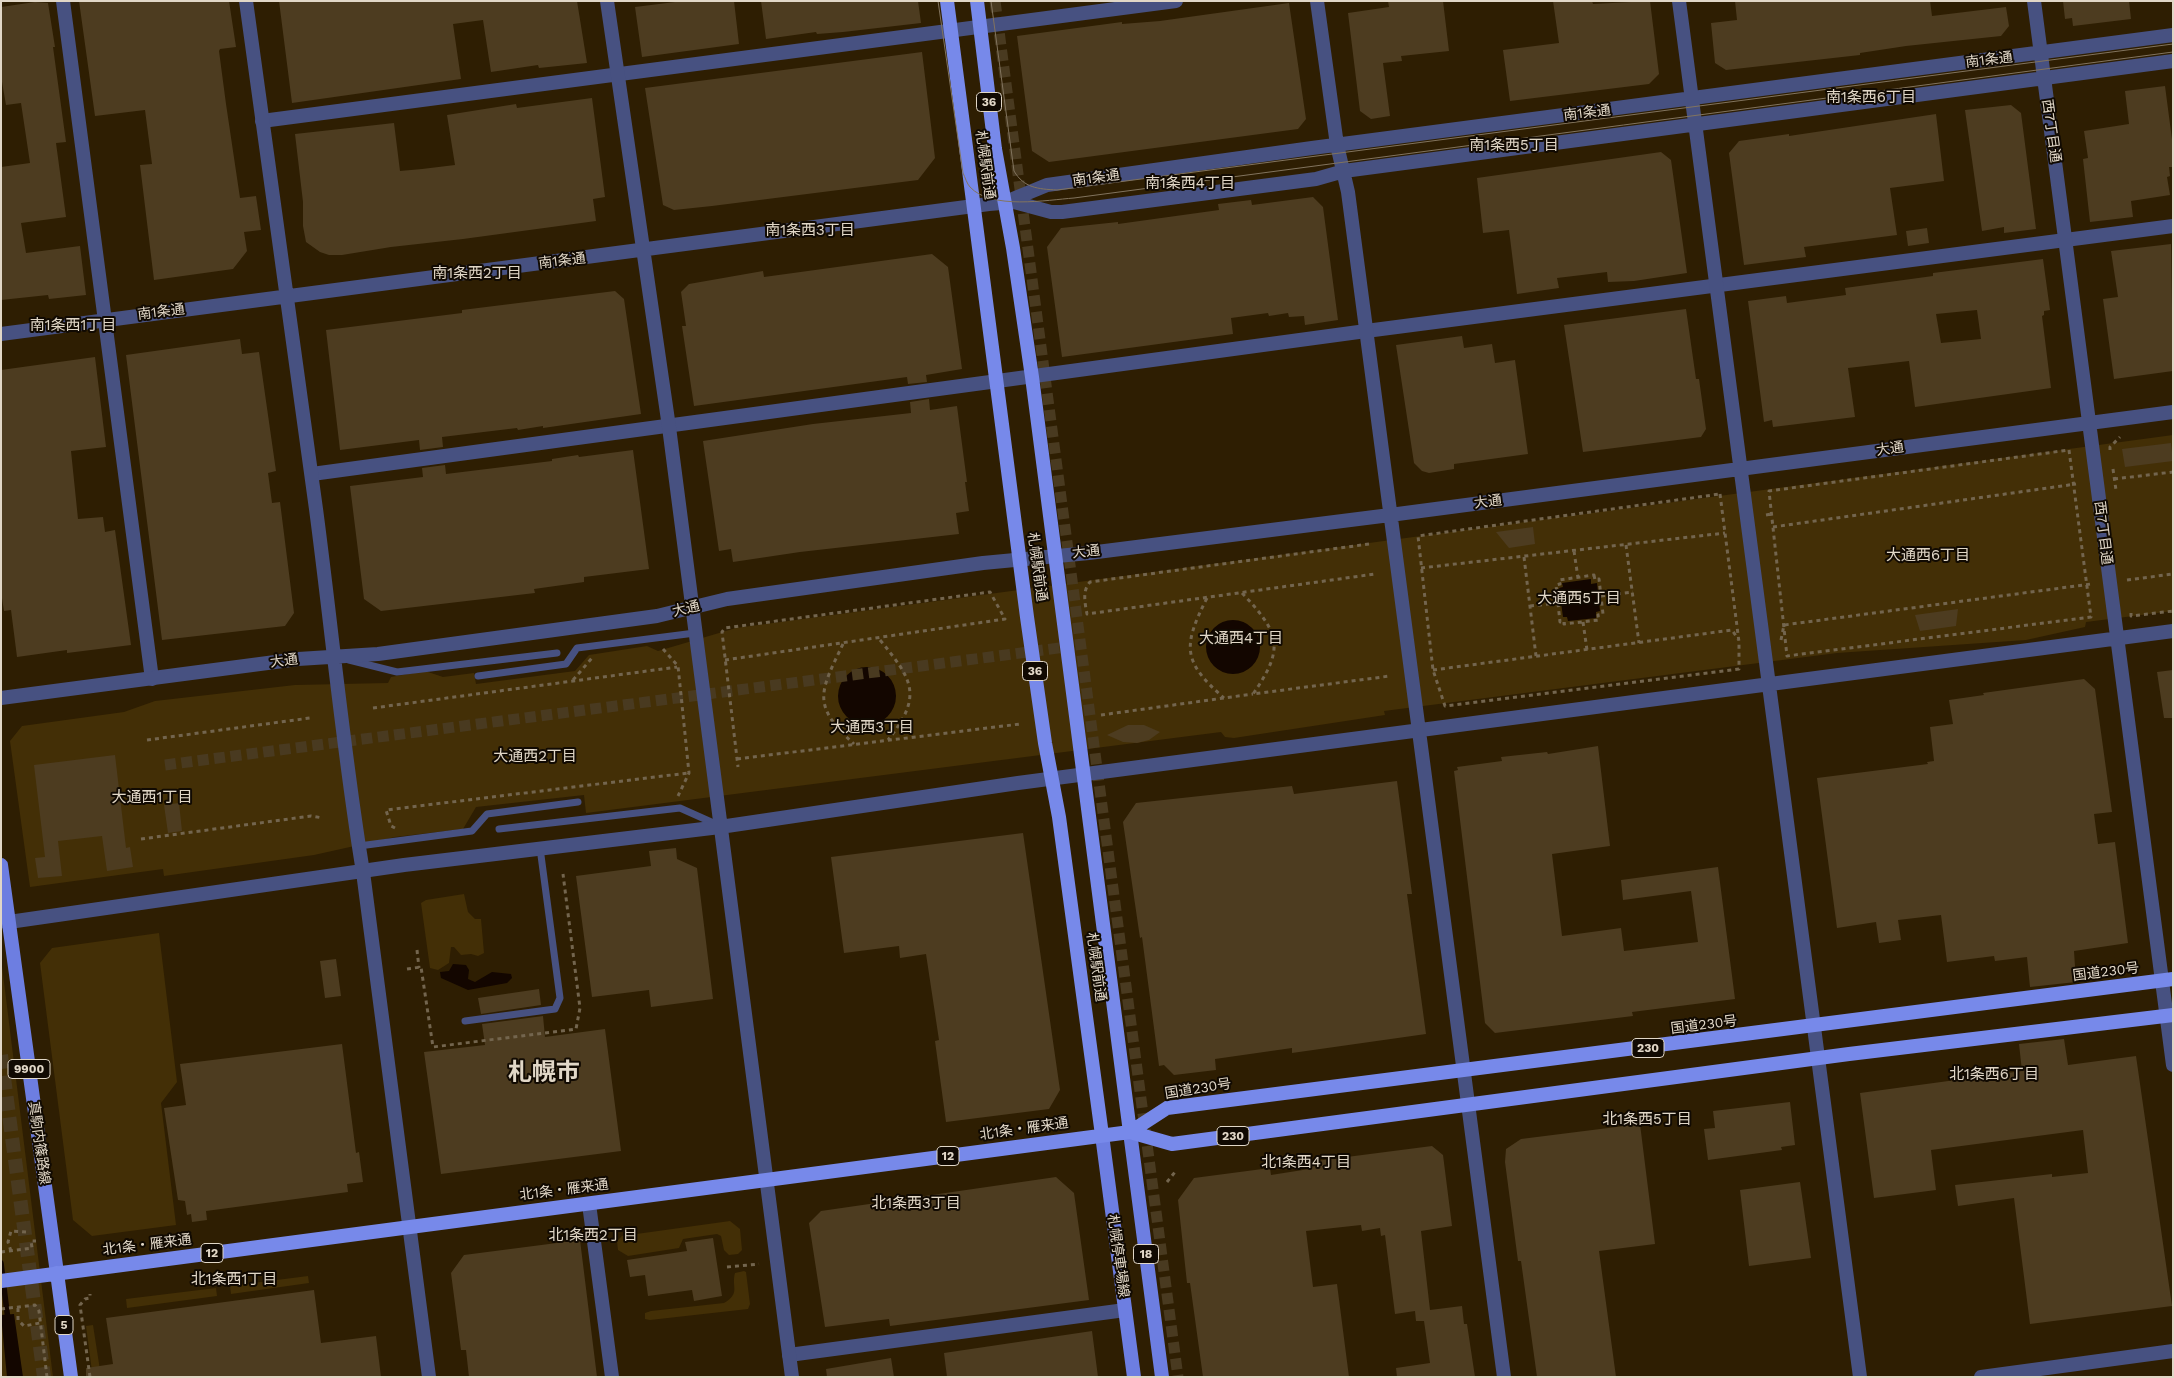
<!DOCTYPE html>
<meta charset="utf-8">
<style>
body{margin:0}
#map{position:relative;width:2174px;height:1378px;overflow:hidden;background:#2e1e02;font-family:"Work Sans",sans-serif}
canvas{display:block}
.frame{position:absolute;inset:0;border:2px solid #e1d7c7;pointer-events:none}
</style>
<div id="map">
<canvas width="2174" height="1378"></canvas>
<div class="frame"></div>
</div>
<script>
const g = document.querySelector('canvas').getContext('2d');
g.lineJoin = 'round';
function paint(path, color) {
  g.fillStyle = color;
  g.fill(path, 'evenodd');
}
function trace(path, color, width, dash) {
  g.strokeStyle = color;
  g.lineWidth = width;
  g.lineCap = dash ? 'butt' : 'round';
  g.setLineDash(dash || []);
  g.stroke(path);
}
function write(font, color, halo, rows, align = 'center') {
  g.font = font + ' "Work Sans","Noto Sans JP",sans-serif';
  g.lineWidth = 4;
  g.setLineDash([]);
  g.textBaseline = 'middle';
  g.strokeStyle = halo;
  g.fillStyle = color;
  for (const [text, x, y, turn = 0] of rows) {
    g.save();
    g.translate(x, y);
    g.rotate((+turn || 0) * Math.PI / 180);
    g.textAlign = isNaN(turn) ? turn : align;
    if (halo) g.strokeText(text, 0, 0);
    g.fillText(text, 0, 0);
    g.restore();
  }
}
paint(new Path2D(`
 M2173,435V611L2086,622L2085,627L2026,640L1837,653L1384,711L1385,715L1234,738L1225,737L1221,732L586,813L584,795L476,807L463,829L395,837L314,855L164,876L163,869L30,887L10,741L22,726L124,712L155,701L295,685L388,683L391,677L425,671L443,677L474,673L476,684L575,671L589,655L647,646L658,651L736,628Z
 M464,894L468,912L475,919H481L484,953L478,956L471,954L461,955L454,947H451L449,963L438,970L430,968L421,903L426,900Z
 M159,933L177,1082L161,1103L176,1225L92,1236L73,1220L40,963L52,948Z
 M1,958L53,1377H1Z
 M730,1221L740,1229L742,1250L738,1254L729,1255L724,1250L721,1236L717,1234L683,1239L679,1248L628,1256L618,1250L617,1241L622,1236Z
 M744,1271L746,1272L750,1304L748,1309L650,1320L645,1319V1313L651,1311L724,1303C741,1293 731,1287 735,1273Z
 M308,1276L309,1283L231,1294L230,1286Z
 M216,1288L217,1296L127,1308L126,1299Z
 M93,1325L100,1370L92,1371L86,1326Z`), '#432f06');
paint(new Path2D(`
 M1591,579V584L1597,583L1600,611L1596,612V618L1568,621L1567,617H1563L1559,588L1563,587L1562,583Z
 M1206 647a27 27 0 1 1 54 0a27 27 0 1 1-54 0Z
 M838 696a29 29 0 1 1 58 0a29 29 0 1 1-58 0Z
 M453,964L466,965L469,970L468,979L475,982L492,972L511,974L512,978L507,983L468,990L441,978L440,972L449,971Z
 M14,1314L23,1377H7L1,1315Z`), '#130600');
trace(new Path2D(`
 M1,1263L8,1320`), '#130600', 5.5);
paint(new Path2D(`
 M79,1H229L236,47L220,49L219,51L226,104L240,198L256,196L261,230L244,232L247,251L233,269L154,280L140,165L152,164L145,110L95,116Z
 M279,1H577L587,63L539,68L538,65L491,72L483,20L453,24L461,79L292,103Z
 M683,1H734L739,44L642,57L635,7Z
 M761,1H918L921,23L843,32L817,34L816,32L766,39Z
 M1388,1H1443L1449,51L1401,56L1402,61L1383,63L1390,116L1371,119L1360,111L1348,13L1389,7Z
 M1553,1H1592L1593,4L1650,1L1659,74L1649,84L1510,101L1503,50L1559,43Z
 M1735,1H1930L1932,16L2006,7L2009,26L2001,36L1906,46L1860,53V55L1726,70L1715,63L1711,23L1737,20Z
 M2063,1H2129L2131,19L2073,26L2072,18L2065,19Z
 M35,2L48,3L55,47H53L66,142L56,143L66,217L21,223L26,253L80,246L86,295L49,299L48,295L1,300V167L30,163L21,103L6,105L1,76V7Z
 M1289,3L1306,119L1298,129L1049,162L1032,151L1017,36L1122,22V24L1160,21Z
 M922,52L935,158L918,180L712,206L674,210L663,205L645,88Z
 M2165,86L2173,147V167H2169L2170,176L2167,177L2170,195L2131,201L2133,217L2090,222L2083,159L2088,158L2084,131L2129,124L2125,91Z
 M592,98L605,197L593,199L596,221L463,239L391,247L342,255H329L320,252L306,242L303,226V202L295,134L394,123L400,171L422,169L455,165L447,115L516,104L517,108Z
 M2011,105L2021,113L2036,229L2004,233V227L1982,231L1965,110Z
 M1936,114L1944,181L1890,188L1897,235L1804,247L1806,257L1744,265L1729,153L1739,141L1789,134V136Z
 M1661,152L1671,160L1687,273L1634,281L1608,282L1607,272L1557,278L1559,288L1517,294L1509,230L1483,233L1477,178Z
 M1313,197L1323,207L1338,320L1305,325L1304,316L1289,317L1288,313L1269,316L1268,313L1231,318L1233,334L1062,357L1047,247L1061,228L1118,222V224L1219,210L1218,204L1251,200L1252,205Z
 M1927,228L1929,243L1908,246L1906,231Z
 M2171,244L2173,371L2114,379L2103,299L2118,297L2111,251Z
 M932,254L948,267L962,369L926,375L927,382L908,384L907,377L694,406L682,326H686L681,292L689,284L763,271L764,277Z
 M2043,259L2050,310L2044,311V315L2042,316L2051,388L1915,407L1909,361L1848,368L1855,417L1773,427L1772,420L1764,422L1748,301L1786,296L1787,303L1846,295L1845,288L1933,276V273ZM1977,310L1981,339L1941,343L1936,314Z
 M615,291L624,299L641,414L543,428V426L518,430L517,428L442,437L443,447L420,450L419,440L340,450L326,330L462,313V310Z
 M1686,309L1696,379H1699L1706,429L1701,437L1583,452L1564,325Z
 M1462,336L1464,348L1492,344L1495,363L1515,360L1528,454L1454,464V469L1429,473L1422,471L1414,463L1396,345Z
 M240,339L242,354L259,352L276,471L268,473L272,503L280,502L294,613L285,626L162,640L126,355Z
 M95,357L106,447L71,451L78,519L103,517L105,532L115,530L131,645L67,653V650L17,657L11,610L4,611L1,592V370Z
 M929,399L930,410L957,406L967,482H965L969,511L956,513L959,534L800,552L733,562L731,549L719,551L703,441L813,424L911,413L910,402Z
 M2171,443L2173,461L2125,467L2122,449Z
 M633,450L649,569L584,577V582L534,589L535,593L381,611L364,599L350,486L423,477L422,468L445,465L446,474L552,461V459L578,455L579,457Z
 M1533,527L1535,544L1509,548L1496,532Z
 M1958,609L1956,626L1920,631L1915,615Z
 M2173,670V718H2164L2157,672Z
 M2084,679L2095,689L2112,812L2094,814L2098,844L2115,842L2128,943L2074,951L2076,982L2030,987L2027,957L1995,961L1994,956L1947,962L1941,915L1898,920L1901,940L1879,943L1876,922L1837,928L1817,778L1928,764L1927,762L1934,761L1930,727L1953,724L1949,700L1984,695L1983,693Z
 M1128,725H1144L1160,732L1149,740L1137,743L1123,742L1107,735Z
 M1598,746L1610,846L1552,854L1562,936L1621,928L1624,951L1698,942L1691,891L1623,900L1621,880L1718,867L1735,999L1632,1012L1633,1016L1495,1033L1485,1023L1454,771L1458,770L1457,767L1502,761L1501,757L1547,752L1548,754Z
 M115,755L126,848L130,847L133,867L107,871L102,836L58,841L62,876L38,878L35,858L45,857L34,765Z
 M1397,781L1412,894H1407L1426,1034L1292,1053V1048L1215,1059L1216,1070L1174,1075L1164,1065L1159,1066L1142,937L1140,938L1123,822L1136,803L1292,786L1294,794Z
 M179,803L182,831L168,833L164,805Z
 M1023,833L1060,1090L1049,1109L946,1122L935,1041L939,1040L926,954L900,958L899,946L844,953L831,857Z
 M676,848L677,859L697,868L713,999L651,1007L649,990L592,997L576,876L651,866L649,851Z
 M336,959L341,996L325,998L320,961Z
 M539,989L541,1005L481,1014L478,998Z
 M543,1016L545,1037L605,1029L621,1151L441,1174L424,1052L485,1045L482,1024Z
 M2064,1039L2068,1065L2136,1056L2172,1306L2030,1324L2014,1198L1958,1206L1955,1185L2052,1174V1177L2088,1173L2083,1130L1931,1150L1936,1190L1874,1198L1860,1093L2022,1071L2019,1044Z
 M342,1044L356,1153L359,1152L363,1182L347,1184L348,1192L206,1211L207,1220L192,1222L191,1214L187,1215L185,1201L178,1200L164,1108L186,1105L180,1064Z
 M1790,1102L1795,1145L1781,1147L1782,1150L1708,1160L1704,1129L1715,1128L1713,1111Z
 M1640,1124L1655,1244L1599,1251L1616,1377H1537L1521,1261H1518L1505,1162L1506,1149L1521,1139Z
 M1432,1146L1443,1155L1452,1226L1421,1231L1430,1310L1462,1306L1464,1324H1467L1475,1377H1397L1396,1368L1430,1363L1424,1321H1416L1415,1311L1395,1314L1385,1235L1381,1236L1380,1228L1362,1231L1361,1225L1306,1231L1313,1287L1337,1284L1349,1377H1203L1190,1283H1187L1178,1200L1194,1178L1270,1168L1271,1175L1309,1169L1308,1162Z
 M1056,1177L1074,1193L1089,1300L890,1326L889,1319L825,1327L809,1223L821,1211Z
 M1800,1182L1811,1258L1749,1266L1740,1190Z
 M713,1238L722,1296L694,1301L692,1290L648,1296L645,1275L630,1277L627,1260L687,1251L685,1242Z
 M580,1240L597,1377H469L466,1350H461L451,1273L464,1255Z
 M314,1290L321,1343L376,1336L381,1377H86V1368L113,1364L106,1318Z
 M1092,1331L1098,1377H947L944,1353Z
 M891,1358L894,1377H827L826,1369Z`), '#4d3c20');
trace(new Path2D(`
 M995,1L1178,1377
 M165,765L1074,646`), '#493a20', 11, [11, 5.5]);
trace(new Path2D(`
 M1,1055L44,1377`), '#493a20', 14, [14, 7]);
trace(new Path2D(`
 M2069,450L2091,617L1787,656L1769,491Z
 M2110,450V447L2120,437
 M2113,469L2116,490
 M2114,479L2173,472
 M1720,494L1739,642V669L1445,706L1433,670L1418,536Z
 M1766,515L1772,514
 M1773,527L2076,484
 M1369,544L1090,582C1082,591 1085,603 1087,614L1375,574
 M1626,545L1639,643
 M1574,551L1578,578
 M1524,557L1536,656
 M1421,568L1725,533
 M1594,575L1595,580L1599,579L1603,614L1598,615L1599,620L1564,624V621L1560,622L1556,585L1560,584L1559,580Z
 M2127,580L2173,574
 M1242,593C1280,633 1285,648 1253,694L1390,676
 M1601,596L1633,592
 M1207,598C1182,647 1183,662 1224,698
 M1530,606L1558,603
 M2131,613V616L2173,611
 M1583,622L1587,650
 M880,640C913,680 923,696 888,740
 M1781,640L1784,625L2091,584
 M843,644C820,692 811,705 854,744
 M663,649L678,666L689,773L678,796
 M725,660L1005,619L990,592L725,628L722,632L738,767
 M1433,670L1732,630L1738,639
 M573,680L592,658
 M373,708L677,667
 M1101,715L1253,694
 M147,740L310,718
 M737,759L1020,724
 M395,828L391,826L386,810L688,773
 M141,839L311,816L323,818
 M417,950L419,968
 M407,969L421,967L433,1047L576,1029L580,1008L563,874
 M1167,1182L1175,1172
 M11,1251L8,1242L11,1231L26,1232
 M1,1252L32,1248L31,1241H36
 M727,1267L759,1264
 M18,1308V1320L24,1326L40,1323
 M1,1309L35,1305L39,1311L47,1377
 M90,1377L80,1305L85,1299L90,1298V1294`), '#73654e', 3, [4, 4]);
trace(new Path2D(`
 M349,660L397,672L557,653
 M478,676L566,664L577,648L695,633
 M499,829L680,808L718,825
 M359,846L472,831L487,814L578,802
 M465,1021L555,1009L560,998L540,848`), '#475181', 7);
trace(new Path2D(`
 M63,1L152,679
 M262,121L1176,1
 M312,474L1366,331L2173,226
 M589,1204L612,1377
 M789,1355L1125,1310`), '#475181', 14);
trace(new Path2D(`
 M246,1C269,170 294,339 316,509C332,630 343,751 363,872L429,1377
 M607,1L669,427L792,1377
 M1317,1L1337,145L1348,192L1504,1377
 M1679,1L1860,1377
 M2034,1L2173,1065
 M1008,201L1047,185L1312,148L2173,35
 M1,334L989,204L1014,202L1051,212H1062L1316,179L1344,171L2173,61
 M1,698L298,659L378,654L657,616L727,599L983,563L1089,553L1390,515L2173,412
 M1,921L9,922L404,865L720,827L1018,783L2173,631
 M1981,1377L2173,1351`), '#475181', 14);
trace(new Path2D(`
 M1,865L57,1273
 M1130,1132L1162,1377
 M1102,1135L1134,1377`), '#6d7ee1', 14);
trace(new Path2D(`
 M947,1L1027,617L1045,743L1059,817L1102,1135
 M977,1L995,149L1013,248L1032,377L1130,1132
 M1130,1132L1167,1108L2173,979
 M57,1273L71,1377
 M1,1281L1130,1132L1172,1144L1849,1054L2173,1015`), '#7789ea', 14);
trace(new Path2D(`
 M938,1L963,173C965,177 967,184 970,187C991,210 1047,200 1074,198L2173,52
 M991,1L1014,171C1024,188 1038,189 1057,190L2173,44`), '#82745e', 1);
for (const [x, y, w] of [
 [989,102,25],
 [1035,671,25],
 [1648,1048,32],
 [29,1069,42],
 [1233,1136,32],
 [948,1156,22],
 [212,1253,22],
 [1146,1254,25],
 [64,1325,18]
]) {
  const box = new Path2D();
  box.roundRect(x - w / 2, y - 9.5, w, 19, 4);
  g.fillStyle = '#110a02';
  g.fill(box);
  trace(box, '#e1d7c7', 1);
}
write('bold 12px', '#e1d7c7', null, [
 ["36",989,102],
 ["36",1035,671],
 ["230",1648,1048],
 ["9900",29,1069],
 ["230",1233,1136],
 ["12",948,1156],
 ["12",212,1253],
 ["18",1146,1254],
 ["5",64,1325]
]);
write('14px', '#e1d7c7', '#110a02', [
 ["南1条通",1989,60,-7],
 ["南1条通",1587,113,-7],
 ["西7丁目通",2051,131,82],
 ["札幌駅前通",985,165,82],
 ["南1条通",1096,178,-8],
 ["南1条通",562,261,-7],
 ["南1条通",161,312,-7],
 ["大通",1890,449,-8],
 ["大通",1488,502,-7],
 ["西7丁目通",2103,533,83],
 ["大通",1086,552,-6],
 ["札幌駅前通",1037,567,82],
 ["大通",686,609,-14],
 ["大通",284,661,-7],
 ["札幌駅前通",1096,967,82],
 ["国道230号",2106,972,-7],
 ["国道230号",1704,1025,-7],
 ["国道230号",1198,1089,-9],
 ["北1条・雁来通",1024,1129,-8],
 ["真駒内篠路線",39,1143,82],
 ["北1条・雁来通",564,1190,-7],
 ["北1条・雁来通",147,1245,-7],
 ["札幌停車場線",1118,1256,82]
]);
write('15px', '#e1d7c7', '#110a02', [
 ["南1条西6丁目",1871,98],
 ["南1条西5丁目",1514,146],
 ["南1条西4丁目",1190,184],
 ["南1条西3丁目",810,231],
 ["南1条西2丁目",477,274],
 ["南1条西1丁目",73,326],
 ["大通西6丁目",1928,556],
 ["大通西5丁目",1579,599],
 ["大通西4丁目",1241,639],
 ["大通西3丁目",872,728],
 ["大通西2丁目",535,757],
 ["大通西1丁目",152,798],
 ["北1条西6丁目",1994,1075],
 ["北1条西5丁目",1647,1120],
 ["北1条西4丁目",1306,1163],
 ["北1条西3丁目",916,1204],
 ["北1条西2丁目",593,1236],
 ["北1条西1丁目",234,1280]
]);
write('bold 24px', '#e1d7c7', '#110a02', [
 ["札幌市",544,1073]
]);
</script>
